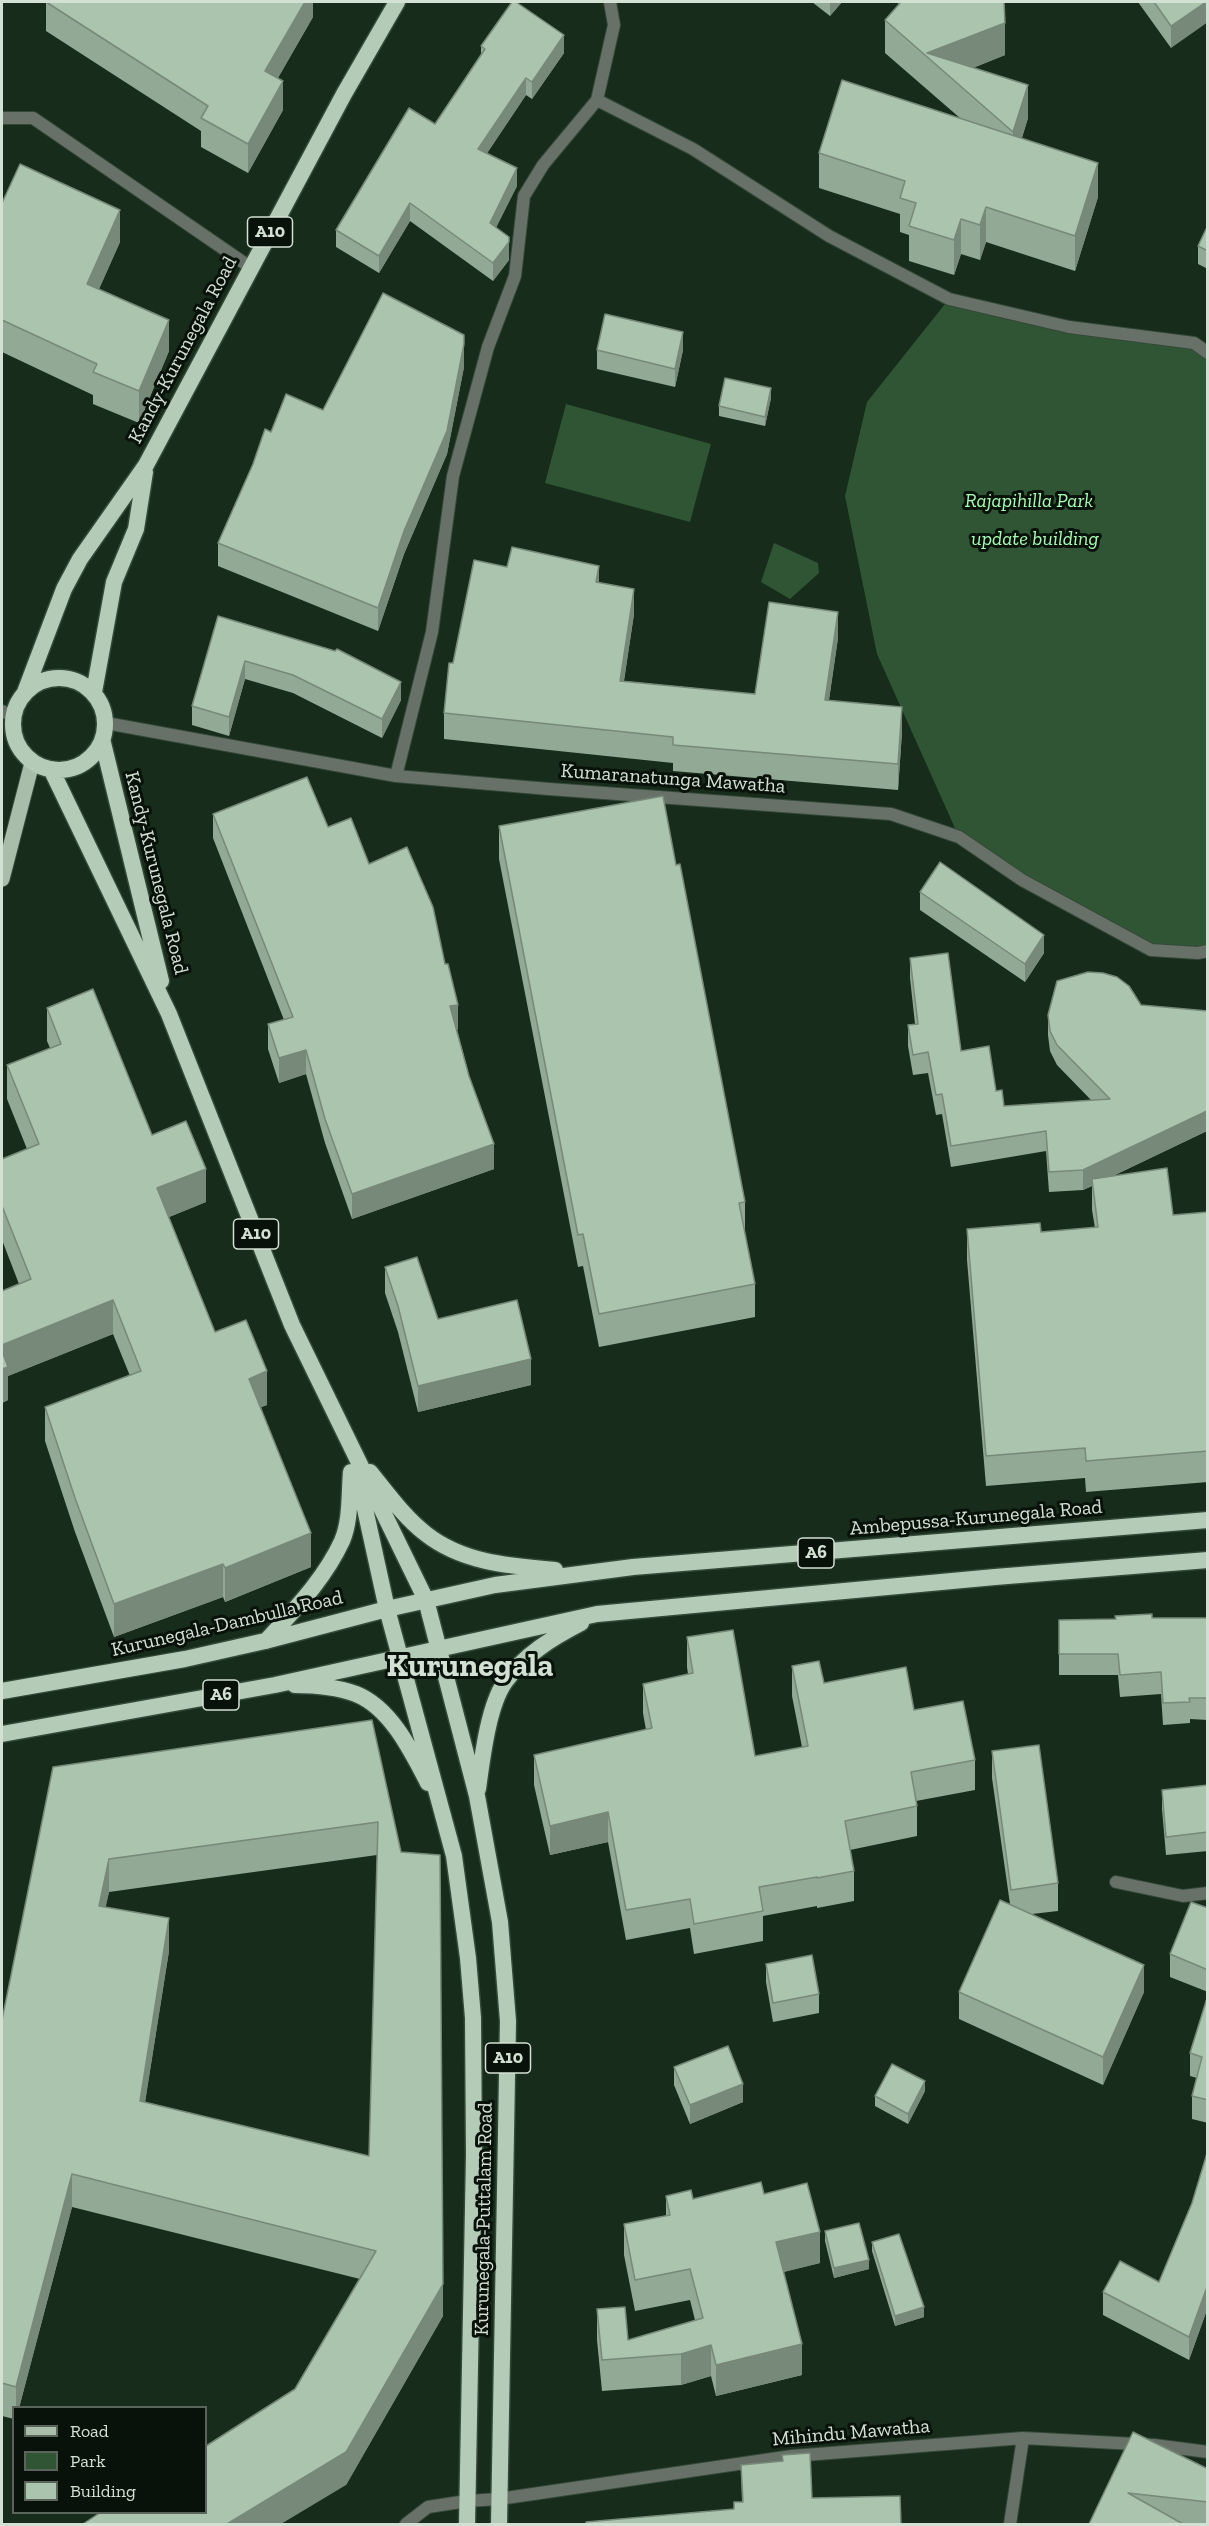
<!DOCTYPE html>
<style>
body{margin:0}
#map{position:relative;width:1209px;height:2526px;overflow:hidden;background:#172c1b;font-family:"Zilla Slab",serif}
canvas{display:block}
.frame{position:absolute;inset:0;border:3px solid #d3e0d4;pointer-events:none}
.legend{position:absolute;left:12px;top:2406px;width:195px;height:108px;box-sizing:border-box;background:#09120a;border:2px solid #5a645b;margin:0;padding:8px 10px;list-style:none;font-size:18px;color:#d3e0d4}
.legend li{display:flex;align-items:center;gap:12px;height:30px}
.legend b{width:30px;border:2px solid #5a645b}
</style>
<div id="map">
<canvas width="1209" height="2526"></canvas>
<div class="frame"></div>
<ul class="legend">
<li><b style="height:8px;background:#a8bdaa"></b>Road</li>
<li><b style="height:16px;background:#2f5535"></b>Park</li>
<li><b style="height:16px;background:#aac4ad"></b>Building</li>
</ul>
</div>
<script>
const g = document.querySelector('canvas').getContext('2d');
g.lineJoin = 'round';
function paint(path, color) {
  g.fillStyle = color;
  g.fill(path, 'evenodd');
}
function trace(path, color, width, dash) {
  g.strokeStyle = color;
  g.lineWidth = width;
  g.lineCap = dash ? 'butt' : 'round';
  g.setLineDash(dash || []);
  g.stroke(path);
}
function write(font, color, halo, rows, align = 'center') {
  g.font = font + ' "Zilla Slab",serif';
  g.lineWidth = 6;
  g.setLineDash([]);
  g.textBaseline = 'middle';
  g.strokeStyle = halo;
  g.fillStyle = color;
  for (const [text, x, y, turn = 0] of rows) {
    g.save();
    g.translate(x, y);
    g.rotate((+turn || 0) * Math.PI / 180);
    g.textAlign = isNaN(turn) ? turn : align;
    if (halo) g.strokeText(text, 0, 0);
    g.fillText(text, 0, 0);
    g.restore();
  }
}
paint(new Path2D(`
 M949,299L1069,327L1194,343L1207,353V951L1151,950L959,837L877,654L845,496L867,402Z
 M566,404L711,444L690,522L545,483Z
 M774,543L818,563L819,573L790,599L761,582Z`), '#2f5535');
const minor = new Path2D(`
 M610,2L614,25L597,100L693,149L829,236L949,299L1069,327L1194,343L1208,353
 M2,118H33L250,267
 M106,723L396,776L549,789L891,814L959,837L1022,880L1151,950L1198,953L1208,951
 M396,776L432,632L453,476L488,347L515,276L524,196L543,165L597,100
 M1116,1882L1183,1896L1208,1893
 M406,2524L428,2507L467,2501`);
const tertiary = new Path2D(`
 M2,711L13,716
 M467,2501L499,2499L792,2456L1023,2438L1154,2445L1208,2452
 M1010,2524L1023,2438`);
const primary = new Path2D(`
 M2,879L32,763`);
const trunk = new Path2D(`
 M13 724a46 46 0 1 1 92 0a46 46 0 1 1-92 0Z
 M25,692L64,589L80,559L146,465L344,94L397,2
 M94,692L114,582L136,529L145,472
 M103,743L161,981
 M52,771L169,1014L292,1325L426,1600L477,1796L500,1922L508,2021L499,2524
 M370,1472C387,1493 404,1517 426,1534C463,1563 510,1566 555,1570
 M358,1477L387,1609L454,1856L468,1958L473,2018L474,2155L467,2524
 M266,1641C294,1610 324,1580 342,1541C351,1520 349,1494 351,1472
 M295,1685C315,1685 337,1687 356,1694C391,1708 412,1752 428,1783
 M2,1691L185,1659L265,1641L387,1609L495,1585L633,1567L1208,1520
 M2,1734L275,1685L597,1614L995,1577L1208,1560
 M478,1789C482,1760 488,1706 505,1682C524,1655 552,1638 581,1623`);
trace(minor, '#354939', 14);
trace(tertiary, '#354939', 14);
trace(primary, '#354939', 17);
trace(trunk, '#354939', 19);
trace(minor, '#677168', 12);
trace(tertiary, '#677168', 12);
trace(primary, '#a8bdaa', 15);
trace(trunk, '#b4ccb7', 16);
paint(new Path2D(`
 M46,2H313V17L278,78L283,110L248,173L201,147V131L46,31Z
 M812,2H842L830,16Z
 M896,2H1004L1005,55L973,68L1028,118L1022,138L1098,197L1075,271L986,242L980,260L961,254L954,275L909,261V235L900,232V214L819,188V153L960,118L885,53V20L899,4Z
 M1138,2H1208L1171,48Z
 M481,46L564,53L532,99L526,95L487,153L517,186L496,227L509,254V260L493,281L410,221L379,273L336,247V230L435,124L481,54Z
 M2,203L120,242L99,289L169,351L139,423L93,404V395L2,352Z
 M1208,225V269L1198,264V246Z
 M597,350H683L675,387L597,369Z
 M464,367L447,454L404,554L378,631L218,566V543L271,432L323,410Z
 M771,398L765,426L719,416V406Z
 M507,567L599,583L634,614L624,681L755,694L838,638L829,700L902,732L898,790L673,771V763L444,739V713L453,663Z
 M218,616L401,700L382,738L293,693L245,679L229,736L192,725V706Z
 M213,814L328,827L369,864L458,1029L457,1030L494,1169L352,1219L325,1143L306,1074L279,1083L268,1049V1024L284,1020L213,838Z
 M499,826L745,1202V1233L755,1284V1317L599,1347L583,1266L578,1267L499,859Z
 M920,892L1044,953L1025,982L920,910Z
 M910,958L961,1051L996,1091L1004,1106L1091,1100L1057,1065L1050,1051L1048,1035V1015L1141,1005L1208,1011V1132L1207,1131L1113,1176L1173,1215L1208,1212V1482L1086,1492L1085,1478L986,1486L967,1260V1229L1041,1232L1095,1228L1092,1210V1186L1083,1190L1049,1192L1046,1151L951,1167L942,1114L936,1115L928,1073L913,1075L908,1046V1025L915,1024L910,978Z
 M47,1008L206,1202L169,1217L215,1332L267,1405L261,1407L311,1567L225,1602L223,1597L114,1637L75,1532L45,1441V1407L130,1376L113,1334L8,1376V1400L2,1403L19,1284L2,1240V1159L27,1149L7,1099V1065L50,1048L47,1041Z
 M385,1267L438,1319L531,1385L418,1412L398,1332L385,1293Z
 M1152,1618H1208V1720L1190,1719V1723L1163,1725L1161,1694L1120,1697L1118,1675H1059V1620L1115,1619Z
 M687,1637L755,1756L802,1747L792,1696V1666L824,1683L914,1710L975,1760V1790L916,1801L917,1806V1836L850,1850L854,1871V1901L817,1908V1906L763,1916V1941L694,1954L690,1928L626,1940L608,1842L550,1855L534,1785V1755L646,1730L643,1713V1684L688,1674L687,1667Z
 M372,1720L443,2316L346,2485L295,2389L360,2279L72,2207L19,2408H14V2419L2,2416V2020L53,1767ZM377,1855L369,2156L145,2102L169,1951L105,1908L109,1892Z
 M992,1751L1058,1883V1911L1032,1914L1144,1992L1103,2085L959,2019V1992L1010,1904L992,1778Z
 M1208,1785V1851L1166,1855L1162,1809V1790Z
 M1208,1908V1992L1170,1977V1954Z
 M766,1964L819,1994V2013L773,2022L766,1982Z
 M1208,1995V2123L1192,2119V2096L1197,2078L1190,2076V2053Z
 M674,2067L743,2102L690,2124L674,2085Z
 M925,2091L908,2124L875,2106V2096Z
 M1208,2150V2307L1189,2360L1103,2315V2292L1159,2282L1192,2203Z
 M764,2194L820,2263L783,2272L802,2375L716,2396L711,2376L681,2385L602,2391L597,2340V2309L628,2340L695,2320L690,2300L635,2311L624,2255V2224L666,2216V2196L693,2199Z
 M825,2231L869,2269L834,2278L825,2241Z
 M872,2242L924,2317L895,2326L872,2251Z
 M1133,2432L1208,2469V2524H1089Z
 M741,2465L812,2498L734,2509L742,2502Z`), '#92a995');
paint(new Path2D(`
 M304,2H313V17L265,100V71Z
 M830,2H842L830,16Z
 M1206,2H1208V22L1171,48V26Z
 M1005,23V55L950,77L927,53Z
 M564,35V53L532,99V82Z
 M526,78V95L478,167V149Z
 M283,81V110L248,173V144Z
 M1028,85V118L1013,165V132Z
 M1098,163V197L1075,271V236Z
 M517,168V186L490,240V223Z
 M410,203V221L379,273V256Z
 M986,207V242L980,260V225Z
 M120,210V242L87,316V284Z
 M961,219V254L954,275V240Z
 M509,237V260L493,281V263Z
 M169,320V351L139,423V391Z
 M683,332V350L675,387V369Z
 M464,344V367L447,454L404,554L378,631V608Z
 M771,388V398L765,426V417Z
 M599,566V592L596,582Z
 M634,589V614L620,706V681Z
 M838,612V638L825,726V700Z
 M245,661V679L229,736V717Z
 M401,682V700L382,738V719Z
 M902,707V732L898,790V764Z
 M1044,935V953L1025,982V964Z
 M458,1005V1029L450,1031V1006Z
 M306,1050V1074L279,1083V1058Z
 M1207,1111V1131L1093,1185L1092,1179V1186L1083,1190V1170Z
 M494,1144V1169L352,1219V1194Z
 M206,1169V1202L157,1222V1188Z
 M113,1300V1334L8,1376V1400L2,1403V1345Z
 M531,1359V1385L418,1412V1386Z
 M267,1371V1405L249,1412V1379Z
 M311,1533V1567L225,1602V1568Z
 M223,1564V1597L114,1637V1604Z
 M608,1812V1842L550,1855V1826Z
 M109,1859V1892L99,1939V1906Z
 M169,1918V1951L140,2134V2101Z
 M1144,1965V1992L1103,2085V2057Z
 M925,2081V2091L908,2124V2114Z
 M743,2084V2102L690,2124V2105Z
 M72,2174V2207L19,2408H16V2387Z
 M820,2232V2263L776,2274V2242Z
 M869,2260V2269L834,2278V2268Z
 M443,2284V2316L346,2485L281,2524H227Z
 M1208,2284V2307L1189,2360V2337Z
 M924,2307V2317L895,2326V2316Z
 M802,2344V2375L716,2396V2365Z
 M711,2345V2376L681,2385V2354Z`), '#778979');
const building = new Path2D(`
 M46,2H305L265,71L283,81L248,144L201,118L208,106Z
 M512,2H516L564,35L532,82L526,78L478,149L517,168L490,223L509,237V242L493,263L410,203L379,256L336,230L409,108L435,124L485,49L481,46Z
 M901,2H1004L1005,23L927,53L1028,85L1013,132L885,20Z
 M1154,2H1206L1171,26Z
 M842,80L1098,163L1075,236L986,207L980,225L961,219L954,240L909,226L916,203L900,198L905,181L819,153Z
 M20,164L120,210L87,284L169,320L139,391L93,372L97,364L2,320V203Z
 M1208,225V251L1198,246Z
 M383,293L464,335V344L447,431L404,531L378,608L218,543L253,464L265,429L271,432L286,394L323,410Z
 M605,314L683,332L675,369L597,350Z
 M725,378L771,388L765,417L719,406Z
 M512,547L599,566L596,582L634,589L620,681L755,694L769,602L838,612L825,700L902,707L898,764L673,745V737L444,713L449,663H453L474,560L507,567Z
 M218,616L335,651L337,649L401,682L382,719L293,675L245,661L229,717L192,706Z
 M307,777L328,827L351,818L369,864L407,847L433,907L445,964H448L458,1005L450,1006L469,1076L494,1144L352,1194L325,1119L306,1050L279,1058L268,1024L293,1017L213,814Z
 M663,796L676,865L680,864L745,1202L739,1203L755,1284L599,1314L583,1234L578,1235L499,826Z
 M940,862L1044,935L1025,964L920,892Z
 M948,953L961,1051L989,1046L996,1091L1002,1090L1004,1106L1110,1099L1057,1045L1050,1031L1048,1015L1057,981L1088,972L1103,973L1117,977L1129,986L1141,1005L1208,1011V1112L1207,1111L1083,1170L1049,1172L1046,1131L951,1146L942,1094L936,1095L928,1052L913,1055L908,1025L918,1024L910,958Z
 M93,989L152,1135L186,1121L206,1169L157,1188L215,1332L246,1320L267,1371L249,1379L311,1533L225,1568L223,1564L114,1604L75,1498L45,1407L141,1371L113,1300L2,1345V1291L31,1279L2,1206V1159L39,1144L7,1065L61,1044L47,1008Z
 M1167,1168L1173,1215L1208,1212V1451L1086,1461L1085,1448L986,1456L967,1229L1040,1223L1041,1232L1098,1227L1092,1179Z
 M417,1257L438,1319L517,1300L531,1359L418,1386L398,1306L385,1267Z
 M2,1351L8,1367L2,1369Z
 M1152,1614V1618H1208V1698H1189L1190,1702L1163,1703L1161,1672L1120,1675L1118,1654H1059V1620L1116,1619L1115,1616Z
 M733,1630L755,1756L808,1746L792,1666L819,1661L824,1683L906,1667L914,1710L963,1701L975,1760L911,1772L917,1806L845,1821L854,1871L817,1878V1877L759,1887L763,1911L694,1924L690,1899L626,1910L608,1812L550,1826L534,1755L652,1728L643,1684L693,1673L687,1637Z
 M372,1720L401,1852L440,1855L443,2284L346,2452L227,2524H83L101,2512H206V2446L295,2389L376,2251L72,2174L16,2387L2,2383V2020L53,1767ZM378,1822L369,2156L140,2101L169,1918L99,1906L109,1859Z
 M1039,1745L1058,1883L1011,1890L992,1751Z
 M1208,1785V1832L1166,1837L1162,1790Z
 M1000,1900L1144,1965L1103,2057L959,1992Z
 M1191,1902L1208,1908V1970L1170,1954Z
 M812,1955L819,1994L773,2003L766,1964Z
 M1208,1995V2100L1192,2096L1202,2057L1190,2053Z
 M728,2046L743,2084L690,2105L674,2067Z
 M892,2064L925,2081L908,2114L875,2096Z
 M1208,2150V2284L1189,2337L1103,2292L1120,2261L1159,2282L1192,2203Z
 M761,2182L764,2194L807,2183L820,2232L776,2242L802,2344L716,2365L711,2345L681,2354L602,2360L597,2309L625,2307L628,2340L703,2318L690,2269L635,2280L624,2224L670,2215L666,2196L691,2190L693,2199Z
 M859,2223L869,2260L834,2268L825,2231Z
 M899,2234L924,2307L895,2316L872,2242Z
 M1133,2432L1208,2469V2502L1128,2493L1183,2524H1089Z
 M810,2453L812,2498L900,2496L901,2524H586V2522L734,2509V2502H743L741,2465L783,2461L782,2455Z`);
paint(building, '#aac4ad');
trace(building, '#778979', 1.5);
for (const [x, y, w] of [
 [270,232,45],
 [256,1234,45],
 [816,1553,36],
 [221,1695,36],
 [508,2058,45]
]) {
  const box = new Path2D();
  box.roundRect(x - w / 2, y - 15, w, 30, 4.5);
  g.fillStyle = '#09120a';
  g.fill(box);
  trace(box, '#d3e0d4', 1.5);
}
write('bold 18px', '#d3e0d4', null, [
 ["A10",270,232],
 ["A10",256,1234],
 ["A6",816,1553],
 ["A6",221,1695],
 ["A10",508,2058]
]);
write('20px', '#d3e0d4', '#09120a', [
 ["Kandy-Kurunegala Road",183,350,-62],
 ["Kumaranatunga Mawatha",673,779,4],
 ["Kandy-Kurunegala Road",156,873,76],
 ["Ambepussa-Kurunegala Road",976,1518,-5],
 ["Kurunegala-Dambulla Road",227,1624,-13],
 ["Kurunegala-Puttalam Road",484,2219,-89],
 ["Mihindu Mawatha",851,2433,-5]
]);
write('italic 20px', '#a7fcb4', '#09120a', [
 ["Rajapihilla Park",1029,501],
 ["update building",1035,539]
]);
write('bold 32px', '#d3e0d4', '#09120a', [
 ["Kurunegala",470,1667]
]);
</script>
